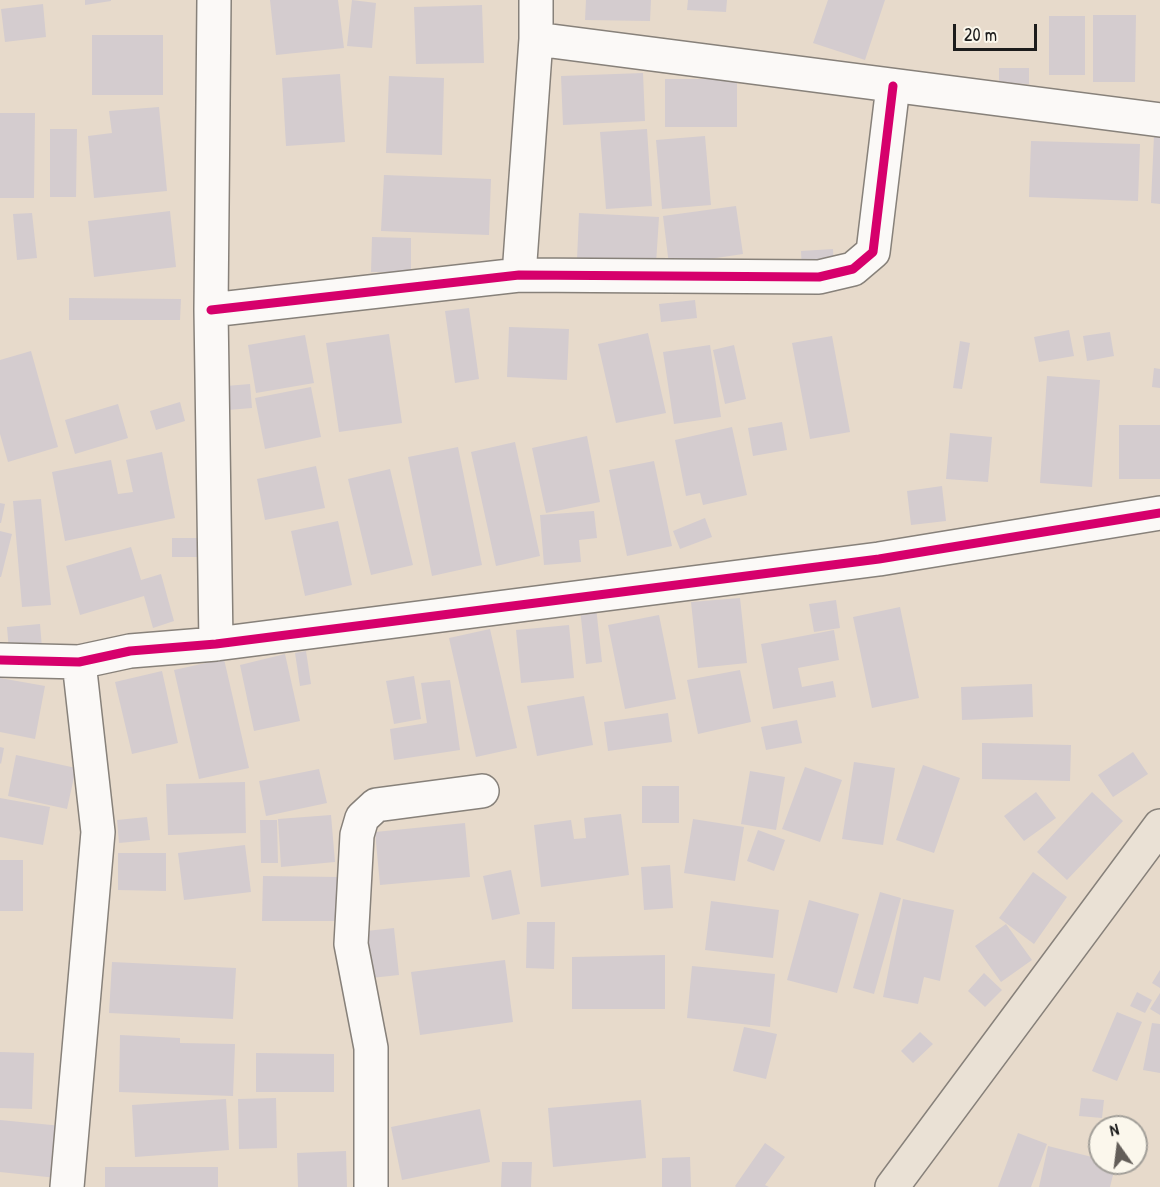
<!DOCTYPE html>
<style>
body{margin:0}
#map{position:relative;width:1160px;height:1187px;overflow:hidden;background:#e7dacb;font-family:"Patrick Hand",sans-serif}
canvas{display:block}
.north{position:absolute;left:1088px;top:1115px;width:60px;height:60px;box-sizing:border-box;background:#fbf7ec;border:2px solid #a29f99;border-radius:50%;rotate:346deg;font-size:16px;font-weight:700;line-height:24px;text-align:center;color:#1c1c1c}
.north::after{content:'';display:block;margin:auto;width:21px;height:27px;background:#635e59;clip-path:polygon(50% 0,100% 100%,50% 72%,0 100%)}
.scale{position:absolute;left:953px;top:24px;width:84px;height:27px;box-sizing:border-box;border:3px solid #1c1c1c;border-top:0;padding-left:8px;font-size:18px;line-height:21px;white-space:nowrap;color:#1c1c1c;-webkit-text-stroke:4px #fbf7ec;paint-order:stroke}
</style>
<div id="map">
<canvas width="1160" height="1187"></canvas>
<div class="north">N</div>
<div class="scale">20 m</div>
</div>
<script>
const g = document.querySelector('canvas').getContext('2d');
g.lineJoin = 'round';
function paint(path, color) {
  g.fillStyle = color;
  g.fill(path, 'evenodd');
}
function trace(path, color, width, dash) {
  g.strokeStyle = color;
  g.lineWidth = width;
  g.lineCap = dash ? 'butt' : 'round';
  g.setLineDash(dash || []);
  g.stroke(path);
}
paint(new Path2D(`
 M85,0H111V1L85,5Z
 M270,0H338L344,48L276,55Z
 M352,0L376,3L372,48L347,46Z
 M586,0H651L650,21L585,20Z
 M688,0H727L726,12L687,10Z
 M828,0H885L865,60L813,43Z
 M43,4L46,37L5,42L1,9Z
 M482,5L484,63L416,64L414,7Z
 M1093,15H1136L1135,82H1093Z
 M1049,16H1085V75H1049Z
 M92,35H163V95H92Z
 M999,68H1029V84L999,83Z
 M643,73L645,121L563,125L561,76Z
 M340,74L345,142L286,146L282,78Z
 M389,76L444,78L442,155L386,153Z
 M665,79H737V127H665Z
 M159,107L167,191L94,198L88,136L112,133L109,111Z
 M0,113H35L34,198H0Z
 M50,129H77L76,197H50Z
 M647,129L652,206L606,209L600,132Z
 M1154,135H1160V204L1151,203Z
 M705,136L711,205L662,209L656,140Z
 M1031,141L1140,144L1138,201L1029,197Z
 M384,175L491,179L489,235L381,231Z
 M736,206L743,254L669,265L663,216Z
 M170,211L176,267L94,277L88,221Z
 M32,213L37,258L17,260L13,214Z
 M579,213L659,217L656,264L577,260Z
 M372,237L411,238V272H371Z
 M833,249L834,267L802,269L801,251Z
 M69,298L181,299L180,320H69Z
 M695,300L697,318L661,322L659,304Z
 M469,308L479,379L455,383L445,311Z
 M509,327L569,329L567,380L507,377Z
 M1069,330L1074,356L1039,362L1034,337Z
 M1110,332L1114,356L1087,361L1083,336Z
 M648,333L666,413L616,423L598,344Z
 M389,334L402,423L339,432L326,343Z
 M305,335L314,383L256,393L248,345Z
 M832,336L850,432L810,439L792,343Z
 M960,341L970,343L962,389L953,388Z
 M710,345L721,417L674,424L663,352Z
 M734,345L746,399L725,404L713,350Z
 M31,351L58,447L8,462L0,434V360Z
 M1154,368L1160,369V388L1152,387Z
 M1047,376L1100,380L1092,487L1040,483Z
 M250,384L252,408L228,410L226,386Z
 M311,387L321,437L265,449L255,398Z
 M180,402L185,421L156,430L150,411Z
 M118,404L128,438L75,454L65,420Z
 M782,422L787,450L753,456L748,428Z
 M1119,425H1160V479H1119Z
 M732,427L747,495L703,505L700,493L686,496L675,440Z
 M950,433L992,437L988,482L946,479Z
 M587,436L600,502L546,513L532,448Z
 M515,442L540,556L496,566L471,452Z
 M458,447L482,565L432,576L408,457Z
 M162,452L175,518L65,541L52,472L111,460L118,494L133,492L126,460Z
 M654,461L672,546L627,556L609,470Z
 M316,466L325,508L265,520L257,479Z
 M390,469L413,565L371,575L348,479Z
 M942,486L946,521L911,525L907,491Z
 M41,499L51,605L22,607L13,501Z
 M0,503L5,504L1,523H0Z
 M594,511L597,538L579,540L581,562L544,565L540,515Z
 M705,518L712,537L680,549L673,531Z
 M338,521L352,585L305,596L291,531Z
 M0,531L12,534L1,577H0Z
 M172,538H198L197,557H172Z
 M131,547L141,580L161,574L174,621L153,628L144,596L80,615L66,566Z
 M740,598L747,663L698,668L691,602Z
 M836,600L840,628L814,632L809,604Z
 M596,607L602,662L586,664L580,609Z
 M900,607L919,698L872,708L853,617Z
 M659,615L676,699L625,709L608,625Z
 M40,624L42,648L9,651L7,627Z
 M569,625L574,678L521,683L516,630Z
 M490,629L517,748L476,757L449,638Z
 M834,630L839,660L798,668L802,687L833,681L836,697L773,709L761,644Z
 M306,651L311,684L300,686L295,653Z
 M285,654L300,721L254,731L240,665Z
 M224,659L249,768L199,779L174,670Z
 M740,670L751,722L698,734L687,680Z
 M162,671L178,743L132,754L115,682Z
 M414,676L421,719L394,724L386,681Z
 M0,678L45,686L35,739L0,732Z
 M450,680L460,750L394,760L390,729L427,723L421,683Z
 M1032,684L1033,717L962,720L961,687Z
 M584,696L593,745L537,756L527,706Z
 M668,713L672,742L608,751L604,722Z
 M797,720L802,743L766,750L761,727Z
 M982,743L1071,745L1070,781L982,779Z
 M0,747L4,748L1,764L0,763Z
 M1133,752L1148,774L1113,797L1098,775Z
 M16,755L76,768L67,809L8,796Z
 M854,762L895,768L883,845L842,839Z
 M923,765L960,778L934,853L896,840Z
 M805,767L842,780L820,842L782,829Z
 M319,769L327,803L266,816L259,781Z
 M750,771L785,777L776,830L741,824Z
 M245,782L246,833L168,835L166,784Z
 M642,786H679V823H642Z
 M1036,792L1056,818L1024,841L1004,816Z
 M1092,792L1123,821L1067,880L1037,852Z
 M0,798L50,807L43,845L0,837Z
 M621,814L629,875L541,887L534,825L571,820L574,839L586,838L584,818Z
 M331,815L335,862L281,867L278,819Z
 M147,817L150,840L119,843L117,820Z
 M693,819L744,827L735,881L684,873Z
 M260,820H277L278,863H261Z
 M465,823L470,877L380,885L375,832Z
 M758,830L785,840L774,871L747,861Z
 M245,845L251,892L184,900L178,853Z
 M118,853H166V891L118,890Z
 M0,860H23V911H0Z
 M670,865L673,908L644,910L641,867Z
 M511,870L520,914L492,920L483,876Z
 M1033,872L1067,897L1034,944L999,918Z
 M263,876L339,877V921H262Z
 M880,892L901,898L874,994L853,988Z
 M903,899L954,910L940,981L924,977L918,1004L883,997Z
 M809,900L859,914L837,993L787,980Z
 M711,901L779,910L773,958L705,950Z
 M527,922H555L554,969L526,968Z
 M1006,924L1032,960L1001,982L975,946Z
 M394,928L399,975L371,978L366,931Z
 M665,955V1009H572V957Z
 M505,960L513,1022L420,1035L411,972Z
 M112,962L236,968L233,1019L109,1013Z
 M692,966L775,974L770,1027L687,1018Z
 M1160,970V988L1152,983Z
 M984,973L1002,990L985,1007L968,991Z
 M1137,992L1152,1000L1145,1013L1130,1006Z
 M1160,993V1015L1150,1009Z
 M1117,1012L1142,1022L1117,1081L1092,1071Z
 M1152,1023L1160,1024V1073L1143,1070Z
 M744,1027L777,1034L766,1079L733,1071Z
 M920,1032L933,1044L913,1063L901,1051Z
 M120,1035L180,1038V1043L235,1044L233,1096L119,1092Z
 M0,1052L34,1053L32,1109L0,1108Z
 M256,1053L334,1054V1092H256Z
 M276,1098L277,1148L239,1149L238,1099Z
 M1081,1098L1104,1100L1102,1118L1079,1116Z
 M226,1099L229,1150L135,1157L132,1105Z
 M641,1100L646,1158L553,1167L548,1108Z
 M480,1109L490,1162L402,1180L391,1127Z
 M0,1120L62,1126L57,1178L0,1172Z
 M1100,1129V1154L1092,1152Z
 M1018,1133L1047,1144L1031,1187H998Z
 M765,1143L785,1157L765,1185L769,1187H736L735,1186Z
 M1048,1146L1100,1159V1163H1116L1110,1187H1039Z
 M346,1151L347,1187H298L297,1153Z
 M690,1157L691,1187H662V1158Z
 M502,1162H532L531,1187H501Z
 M105,1167H218V1187H105Z`), '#d4cccf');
const minor = new Path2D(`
 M214,0L211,310L216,644
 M536,39L1160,120
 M519,275L536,39V0
 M211,310L519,275L819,277L853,269L873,252L893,86
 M0,660L79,662L130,651L216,644L879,559L1160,513
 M67,1187L98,832L79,662
 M371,1187V1048L351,944L357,835L362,818L376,805L482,791`);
const major = new Path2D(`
 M892,1187L1160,826`);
trace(minor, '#87817a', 36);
trace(major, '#87817a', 36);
trace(minor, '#fbf9f7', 33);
trace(major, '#eae1d5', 33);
trace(new Path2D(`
 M211,310L519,275L819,277L853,269L873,252L893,86
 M0,660L79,662L130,651L216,644L879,559L1160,513`), '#d6006c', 9);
</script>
